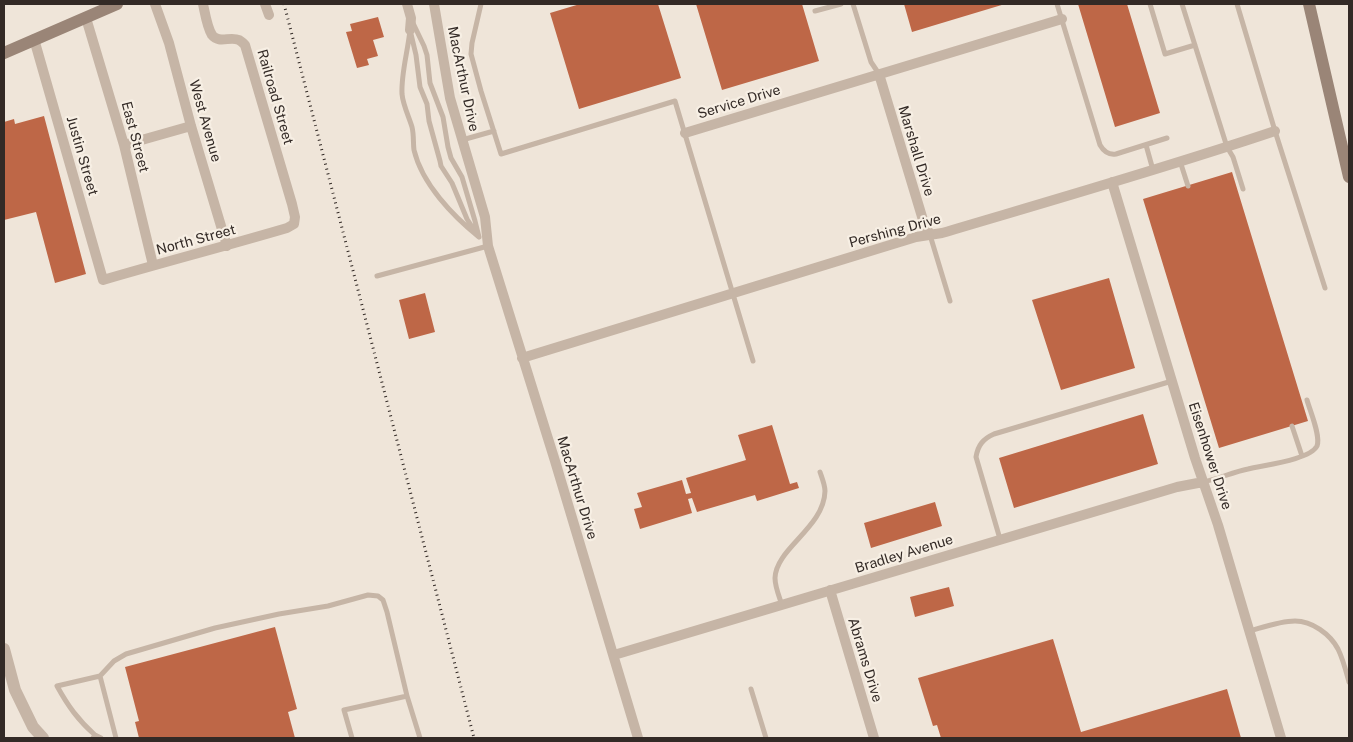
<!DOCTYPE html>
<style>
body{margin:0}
#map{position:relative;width:1353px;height:742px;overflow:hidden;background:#efe5d9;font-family:"Public Sans",sans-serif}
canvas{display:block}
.frame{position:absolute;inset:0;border:5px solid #332a26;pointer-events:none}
</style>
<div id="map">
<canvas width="1353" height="742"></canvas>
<div class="frame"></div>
</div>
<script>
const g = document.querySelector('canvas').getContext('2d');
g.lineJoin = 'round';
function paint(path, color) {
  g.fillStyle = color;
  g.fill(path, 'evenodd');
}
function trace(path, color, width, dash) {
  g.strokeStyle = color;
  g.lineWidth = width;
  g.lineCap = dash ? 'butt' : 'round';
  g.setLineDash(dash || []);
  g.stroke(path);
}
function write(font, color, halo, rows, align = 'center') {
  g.font = font + ' "Public Sans",sans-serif';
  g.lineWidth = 4.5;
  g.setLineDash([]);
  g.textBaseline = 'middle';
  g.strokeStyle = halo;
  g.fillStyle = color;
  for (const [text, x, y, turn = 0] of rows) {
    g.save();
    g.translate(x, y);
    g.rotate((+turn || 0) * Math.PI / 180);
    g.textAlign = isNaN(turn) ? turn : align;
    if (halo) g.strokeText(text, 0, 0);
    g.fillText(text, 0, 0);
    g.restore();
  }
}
paint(new Path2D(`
 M580,4H658L681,78L579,109L550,13Z
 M696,4H802L819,61L722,90Z
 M904,4H1005L912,32Z
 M1078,4H1127L1160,113L1115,127Z
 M378,17L384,37L373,40L378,56L367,59L369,65L357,68L346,32L352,31L350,24Z
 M44,116L86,274L55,283L36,212L4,220V122L14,119L15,124Z
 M1232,172L1308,421L1219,448L1143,199Z
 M1109,278L1135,368L1061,390L1032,300Z
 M425,293L435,332L409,339L399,300Z
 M1143,414L1158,464L1014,508L999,458Z
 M772,425L790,484L797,482L799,488L757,501L755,495L697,512L692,498L688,499L692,513L640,529L634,509L642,507L637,493L682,480L686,494L691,493L686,478L746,460L738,435Z
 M935,502L942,526L871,548L864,523Z
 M949,587L954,606L915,617L910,597Z
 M275,627L297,709L288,712L295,738H139L135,722L139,721L125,667Z
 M1053,639L1081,732L1227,689L1241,738H941L937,725L933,726L918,678Z`), '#be6747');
trace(new Path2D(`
 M481,4L472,43L471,54L481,91L501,154L675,101L753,361
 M853,4L871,62L879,74
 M1057,4L1100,145C1104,152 1109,155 1116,154L1167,138
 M1150,4L1165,54L1195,45
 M1182,4L1227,147L1233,157L1243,189
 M1237,4L1275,131L1325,288
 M815,11L841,4
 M412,21L424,46L427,55L430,83L443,117L448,147L451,158L462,177L475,221L479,237
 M410,30C408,51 401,73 402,94C403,105 409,117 412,127C414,135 413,143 414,150C422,184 453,216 479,237
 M411,34L416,55L420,87L427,104L429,121L440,161L441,166L452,183L467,219L476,233
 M462,140L494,131
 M1146,145L1153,170
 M1180,161L1188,186
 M930,235L950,301
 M377,276L488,246
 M1292,426L1302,456
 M1203,482C1218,479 1233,472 1248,469C1263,465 1310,460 1317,446C1321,436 1310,411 1307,400
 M1000,539L976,457C978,445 983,439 994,434L1172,381
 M782,605C779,596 775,587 775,578C776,548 824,528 825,491C825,485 822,478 820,472
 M1250,631C1264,627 1280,621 1295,621C1312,621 1330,634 1338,649C1343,659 1346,671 1349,682
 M100,676L114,661L126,654L215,628L279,614L328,606L368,595L378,596L383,600L387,612L407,696
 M751,689L766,738
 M95,735C78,720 68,706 57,686L100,676L116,738
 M93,738L95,735L101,738
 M352,738L344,710L407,696L420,738`), '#c6b5a6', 5);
trace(new Path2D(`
 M155,4L169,43L191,126L227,246
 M265,4L269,15
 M407,4L411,18L410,30
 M434,4L450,98L485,217L488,246L555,461L638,738
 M86,18L124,145L153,265
 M34,39L103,280C164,262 226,246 287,228L294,224L295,217L292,204L245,45C244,44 241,41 239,40C230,36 219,44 212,35C207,27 205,13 203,4
 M879,74L923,220L930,235
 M685,133L1062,19
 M124,145L191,126
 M1112,182L1195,458L1218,525L1281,738
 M522,358L916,237L942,233C1053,200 1165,168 1275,131
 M830,590L874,738
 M614,655L1177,487L1203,482`), '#c6b5a6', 10);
trace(new Path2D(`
 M4,649L15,690L33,727L43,738`), '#c6b5a6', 12);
trace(new Path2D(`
 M1309,4L1349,177
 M4,53L117,4`), '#9a8577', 12);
trace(new Path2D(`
 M284,4L474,738`), '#332a26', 3, [1, 4]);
write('14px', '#332a26', '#f7efe4', [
 ["MacArthur Drive",463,79,78],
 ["Railroad Street",275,97,74],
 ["Service Drive",739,102,-17],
 ["West Avenue",205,121,74],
 ["East Street",135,137,75],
 ["Marshall Drive",916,151,73],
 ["Justin Street",82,156,74],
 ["Pershing Drive",895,231,-15],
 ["North Street",196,240,-15],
 ["Eisenhower Drive",1210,456,72],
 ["MacArthur Drive",577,488,73],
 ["Bradley Avenue",904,554,-17],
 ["Abrams Drive",865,660,73]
]);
</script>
